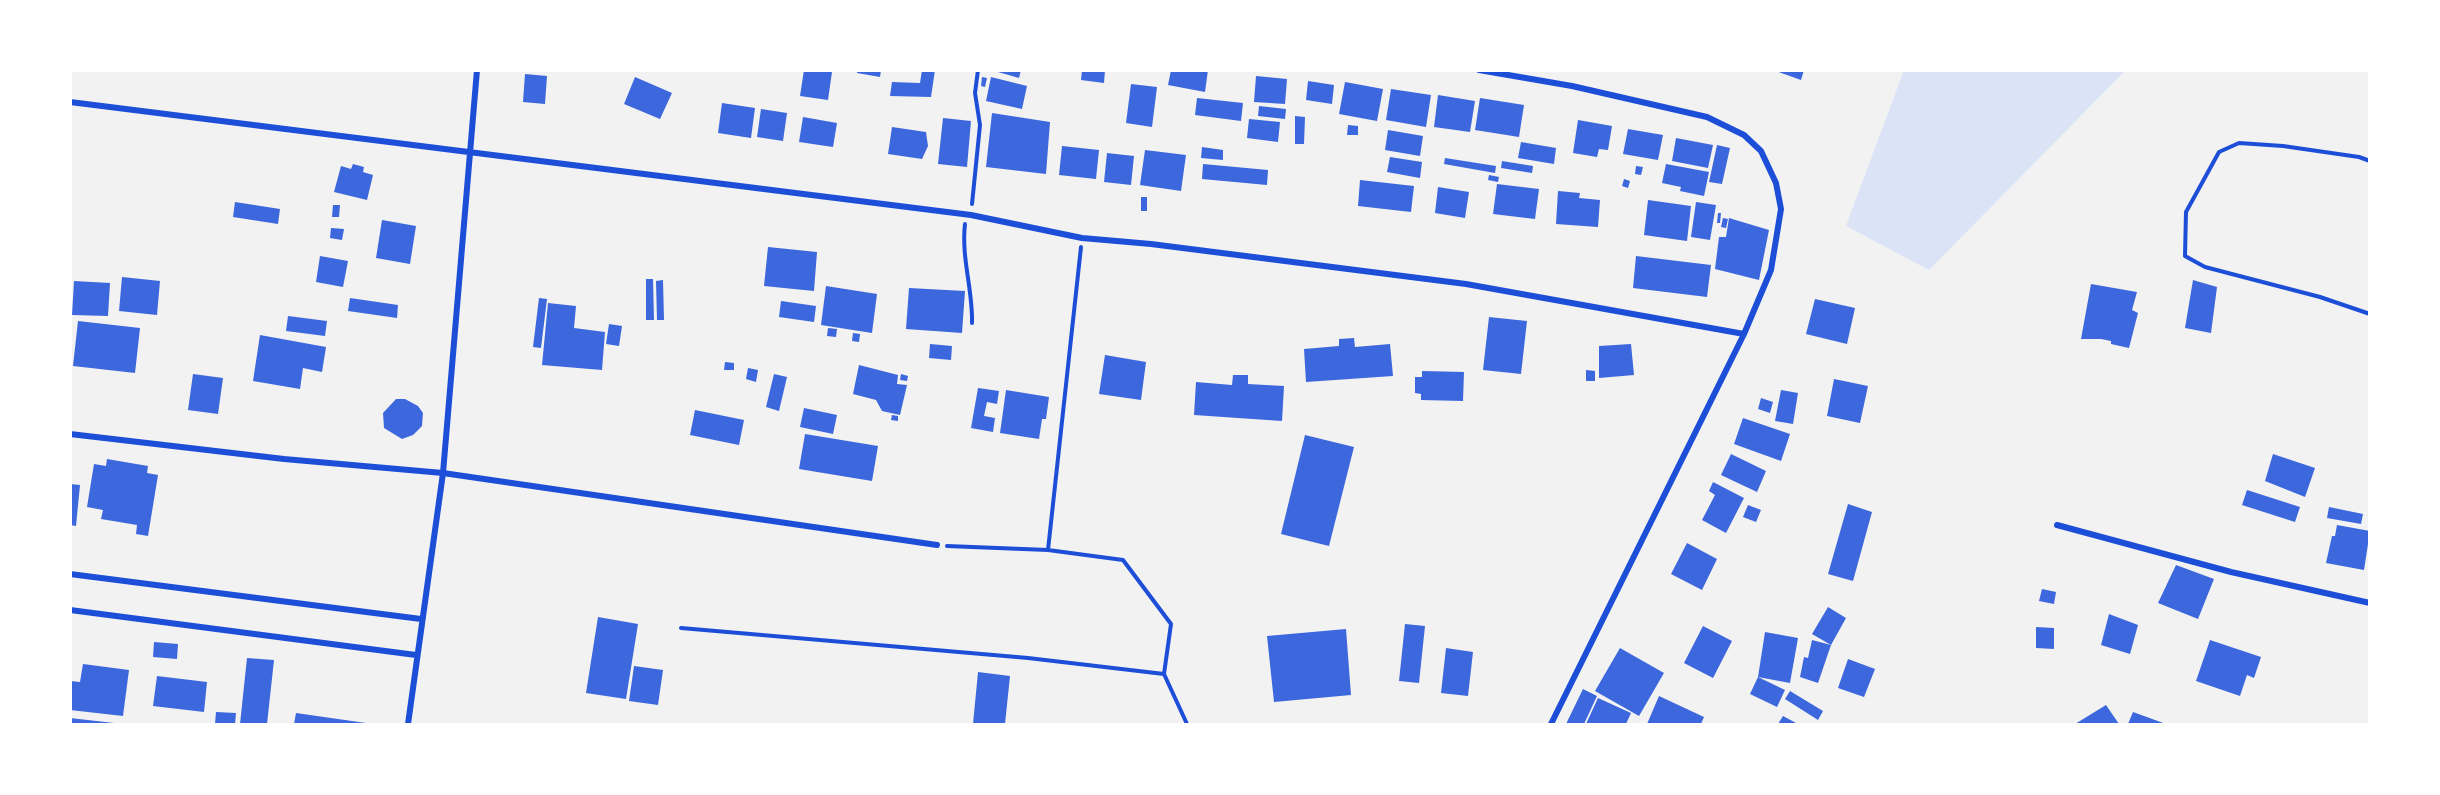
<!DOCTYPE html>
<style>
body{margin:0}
#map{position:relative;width:2440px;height:795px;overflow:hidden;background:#f2f2f2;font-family:Mulish,sans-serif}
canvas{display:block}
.frame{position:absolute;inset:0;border:72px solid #fff;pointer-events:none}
</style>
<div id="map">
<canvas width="2440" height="795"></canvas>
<div class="frame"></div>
</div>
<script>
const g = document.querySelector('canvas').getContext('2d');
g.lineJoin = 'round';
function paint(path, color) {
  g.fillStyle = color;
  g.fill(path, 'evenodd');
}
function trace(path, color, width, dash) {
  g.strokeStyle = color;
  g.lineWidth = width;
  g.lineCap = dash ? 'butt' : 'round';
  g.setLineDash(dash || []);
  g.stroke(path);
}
paint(new Path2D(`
 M1904,70H2125V71L1929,270L1846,226Z`), '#dbe4f7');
paint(new Path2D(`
 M804,70L832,72L828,100L800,96Z
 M857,70H881L880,77L857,73Z
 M922,70H935L931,97L890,96L892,82L920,83Z
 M991,70H1021L1019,78Z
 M1082,70H1105L1104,83L1081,80Z
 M1171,70H1208L1205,92L1168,85Z
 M1773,70H1804L1801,80Z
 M525,74L547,76L545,104L523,102Z
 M1256,76L1287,79L1285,104L1254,102Z
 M635,77L672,93L660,119L624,104Z
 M982,77L987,78L985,87L981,86Z
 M991,77L1027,86L1022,109L986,101Z
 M1308,81L1334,85L1332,104L1306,100Z
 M1345,82L1383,89L1377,121L1339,114Z
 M1131,84L1157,87L1152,127L1126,123Z
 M1391,89L1431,95L1426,127L1386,120Z
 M1438,95L1475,101L1470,132L1434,127Z
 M1197,98L1243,103L1241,121L1195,115Z
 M1480,98L1524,105L1519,137L1475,130Z
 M722,103L755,108L751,138L718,133Z
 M1259,106L1286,109L1285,119L1258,116Z
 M761,109L787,113L783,141L757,137Z
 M992,113L1050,122L1046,174L986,167Z
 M1295,116L1305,117L1304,144H1295Z
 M803,117L837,123L833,147L799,142Z
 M943,118L971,121L967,167L938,164Z
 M1249,119L1280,122L1278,142L1247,138Z
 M1578,120L1612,126L1608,150L1599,149L1597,157L1573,153Z
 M1348,125L1358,126V135H1347Z
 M892,127L926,132L928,146L922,159L888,154Z
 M1628,129L1663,135L1658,160L1623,154Z
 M1388,130L1423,136L1420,156L1385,150Z
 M1676,138L1713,145L1708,168L1672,161Z
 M1521,142L1556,148L1554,164L1518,158Z
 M1717,145L1730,148L1722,184L1709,182Z
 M1062,146L1099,150L1096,179L1059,175Z
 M1202,147L1223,150V160L1201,158Z
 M1145,150L1186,155L1181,191L1140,185Z
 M1107,153L1134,156L1131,185L1104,182Z
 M1390,157L1422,162L1420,178L1387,172Z
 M1445,158L1496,166L1495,173L1444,164Z
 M1502,161L1533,166L1532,173L1501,168Z
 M353,164L364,167L363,172L373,175L367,200L334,192L341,166L351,169Z
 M1203,164L1268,170L1267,185L1202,179Z
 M1666,164L1709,172L1704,196L1680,191L1681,187L1662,183Z
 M1636,166L1643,167L1641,175L1635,174Z
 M1489,175L1499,177L1498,182L1488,180Z
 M1624,179L1630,181L1628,188L1622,186Z
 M1360,180L1414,186L1411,212L1358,206Z
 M1497,184L1539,189L1535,219L1493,214Z
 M1438,187L1469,192L1465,218L1435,213Z
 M1558,191L1580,193L1579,198L1600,200L1598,227L1556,224Z
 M1141,197H1147V211H1141Z
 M1648,200L1691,206L1687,241L1644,235Z
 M235,202L280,209L278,224L233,217Z
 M1696,202L1716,205L1710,240L1691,237Z
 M333,205H340L339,217H332Z
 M1718,213H1721L1720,223H1717Z
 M1723,218L1728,219L1726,228L1721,227Z
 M1729,218L1769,230L1759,280L1715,269L1719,237H1726Z
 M382,220L416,226L410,264L376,258Z
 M331,228L344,229L342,240L330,238Z
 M768,247L817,252L814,291L764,286Z
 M320,256L348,261L343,287L316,282Z
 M1636,256L1711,265L1707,297L1633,288Z
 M122,277L160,281L157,315L119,311Z
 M646,279H653L654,320H646Z
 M663,280L664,320H657L656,281Z
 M2193,280L2217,287L2211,333L2185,328Z
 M74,281L110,283L108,316L72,315Z
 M2091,284L2137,292L2132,310L2138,313L2129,348L2111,344V341L2101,339H2081Z
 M826,286L877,294L872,333L821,325Z
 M909,288L965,291L962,333L906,329Z
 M350,298L398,305L397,318L348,311Z
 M539,298L547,299L541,348L533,347Z
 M1815,299L1855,308L1847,344L1806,334Z
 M781,301L816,306L814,322L779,317Z
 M548,303L576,306L574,328L605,332L602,370L542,365Z
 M288,316L327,321L325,336L286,331Z
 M1489,317L1527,321L1521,374L1483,370Z
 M78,321L140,328L135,373L73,366Z
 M609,324L622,326L619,346L606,344Z
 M828,328L837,329L836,337L827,336Z
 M853,333L860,334L859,342L852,341Z
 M260,335L326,347L322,372L303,368L300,389L253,381Z
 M1354,338L1355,347L1390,344L1393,376L1306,382L1304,349L1339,346V339Z
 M930,344L952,346L951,360L929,358Z
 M1631,344L1634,375L1599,378V346Z
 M1105,355L1146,362L1141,400L1099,394Z
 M725,362L734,363V370H724Z
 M859,365L898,375L897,384L907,385L900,415L882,411L876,400L853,394Z
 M748,368L758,370L756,382L746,379Z
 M1586,370L1595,371V381H1586Z
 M1422,371L1464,372L1463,401L1421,400V394L1415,393V377H1422Z
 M193,374L223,378L218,414L188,410Z
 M774,374L787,377L779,411L766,407Z
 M901,374L908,376L907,381L900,380Z
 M1233,375H1248V384L1284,386L1282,421L1194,415L1196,382L1232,385Z
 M1834,379L1868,386L1860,423L1827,416Z
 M978,388L999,391L997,404L987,402L984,416L995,418L993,432L971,428Z
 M1006,390L1049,397L1046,419H1042L1039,439L1000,433Z
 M1781,390L1798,393L1793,424L1775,421Z
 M1761,398L1773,402L1770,413L1758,409Z
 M396,399H405L418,406L423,413L422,426L413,435L402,439L384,428L383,413Z
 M804,408L837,415L833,434L800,427Z
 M695,410L744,420L739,445L690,435Z
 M892,415L898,416V421L891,420Z
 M1743,418L1790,434L1781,461L1734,444Z
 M805,434L878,446L872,481L799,469Z
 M1305,435L1354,447L1329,546L1281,534Z
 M1731,454L1766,471L1757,492L1721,475Z
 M2273,454L2315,468L2305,497L2265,481Z
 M107,459L148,466L147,473L158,475L148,536L136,534L137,525L101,519L103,510L87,507L94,464L106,466Z
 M1713,482L1744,498L1726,533L1702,520L1715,495L1709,491Z
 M70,484L80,485L76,526L70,525Z
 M2247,490L2300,507L2295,522L2242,505Z
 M1848,504L1872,512L1853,581L1828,574Z
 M1748,505L1761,510L1756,522L1743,517Z
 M2329,507L2363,514L2361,524L2327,518Z
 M2337,525L2370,531L2364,570L2326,563L2332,536H2335Z
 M1687,543L1717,559L1702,590L1671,574Z
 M2176,565L2214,579L2198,619L2158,603Z
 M2042,589L2056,592L2054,604L2039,601Z
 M1828,607L1846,618L1831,645L1812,634Z
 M2109,614L2138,625L2130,654L2101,645Z
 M598,617L638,624L626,699L586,693Z
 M1405,624L1425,626L1419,683L1399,681Z
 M1703,626L1732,641L1713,678L1684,663Z
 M2036,627L2054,628V649L2036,648Z
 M1346,629L1351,695L1274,702L1267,636Z
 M1765,632L1798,638L1790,683L1758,677Z
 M1812,640L1831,645L1818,683L1800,677L1804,657L1808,658Z
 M2210,640L2261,657L2254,678L2247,675L2240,696L2196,681Z
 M154,642L178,644L177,659L153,657Z
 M1446,648L1473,652L1468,696L1441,693Z
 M1620,648L1664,673L1639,716L1595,691Z
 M247,658L274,660L267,724H240Z
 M1848,659L1875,669L1864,697L1838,688Z
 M83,664L129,670L123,716L70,710V681L80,682Z
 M634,666L663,670L658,705L629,701Z
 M978,672L1010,676L1005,724H973Z
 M157,676L207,682L204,712L153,706Z
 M1758,677L1785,690L1777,707L1750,694Z
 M1583,689L1597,696L1584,724H1566Z
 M1790,691L1823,711L1818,720L1785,699Z
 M1659,696L1704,717L1701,724H1647Z
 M1598,698L1631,713L1626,724H1586Z
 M2106,705L2119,724H2075Z
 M216,712L236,713L235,724H215Z
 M2133,712L2166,724H2128Z
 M296,713L366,723V724H294Z
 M1783,716L1798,724H1778Z
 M70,718L114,723V724H70Z`), '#3d67dc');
trace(new Path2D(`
 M2370,161L2359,157L2283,146L2239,143L2219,152L2186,212L2185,256L2205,267L2320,297L2370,314
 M972,204L980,125L975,93L978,70
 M965,224C961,258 973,290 972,323
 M947,546L1048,550L1123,560L1171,624L1164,674L1187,724
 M1048,550L1081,247
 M681,628L1028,658L1164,674`), '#1d4ed8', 4);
trace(new Path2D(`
 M1479,70L1572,86L1707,117L1744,135L1761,151L1776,183L1781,209L1771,270L1744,334L1551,724
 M70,102L971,215L1082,238L1151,244L1466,284L1744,334
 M70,434L284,459L443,473L937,545
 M2057,525L2231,572L2370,603
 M70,574L421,619
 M70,610L416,655
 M408,724L443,473L477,70`), '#1d4ed8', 6);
</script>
